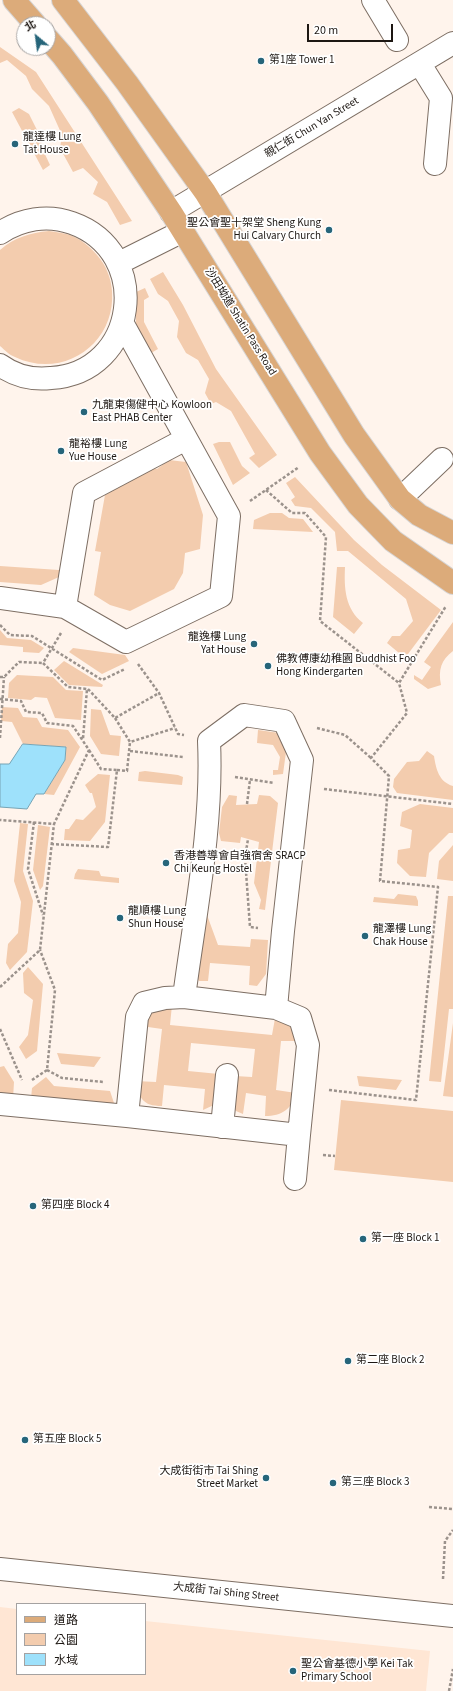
<!DOCTYPE html>
<meta charset="utf-8">
<style>
body{margin:0}
#map{position:relative;width:453px;height:1691px;overflow:hidden;background:#fff4ec;font-family:"Source Sans 3","Noto Sans TC",sans-serif}
canvas{display:block}
.legend{position:absolute;left:16px;top:1603px;width:130px;height:72px;box-sizing:border-box;background:#fff;border:1px solid #a5a2a1;margin:0;padding:5px 7px;list-style:none;font-size:12px;color:#1d1713}
.legend li{display:flex;align-items:center;gap:8px;height:20px}
.legend b{width:20px;border:1px solid #a5a2a1}
.north{position:absolute;left:16px;top:16px;width:40px;height:40px;box-sizing:border-box;background:#fff;border:1px solid #a5a2a1;border-radius:50%;rotate:331deg;font-size:11px;font-weight:700;line-height:16px;text-align:center;color:#1d1713}
.north::after{content:'';display:block;margin:auto;width:14px;height:18px;background:#26657a;clip-path:polygon(50% 0,100% 100%,50% 72%,0 100%)}
.scale{position:absolute;left:307px;top:24px;width:86px;height:18px;box-sizing:border-box;border:2px solid #1d1713;border-top:0;padding-left:5px;font-size:12px;line-height:14px;white-space:nowrap;color:#1d1713;-webkit-text-stroke:3px #fff;paint-order:stroke}
</style>
<div id="map">
<canvas width="453" height="1691"></canvas>
<ul class="legend">
<li><b style="height:5px;background:#dcab7a"></b>道路</li>
<li><b style="height:11px;background:#f3ccae"></b>公園</li>
<li><b style="height:11px;background:#9ee1fb"></b>水域</li>
</ul>
<div class="north">北</div>
<div class="scale">20 m</div>
</div>
<script>
const g = document.querySelector('canvas').getContext('2d');
g.lineJoin = 'round';
function paint(path, color) {
  g.fillStyle = color;
  g.fill(path, 'evenodd');
}
function trace(path, color, width, dash) {
  g.strokeStyle = color;
  g.lineWidth = width;
  g.lineCap = dash ? 'butt' : 'round';
  g.setLineDash(dash || []);
  g.stroke(path);
}
function write(font, color, halo, rows, align = 'center') {
  g.font = font + ' "Source Sans 3","Noto Sans TC",sans-serif';
  g.lineWidth = 3.5;
  g.setLineDash([]);
  g.textBaseline = 'middle';
  g.strokeStyle = halo;
  g.fillStyle = color;
  for (const [text, x, y, turn = 0] of rows) {
    g.save();
    g.translate(x, y);
    g.rotate((+turn || 0) * Math.PI / 180);
    g.textAlign = isNaN(turn) ? turn : align;
    if (halo) g.strokeText(text, 0, 0);
    g.fillText(text, 0, 0);
    g.restore();
  }
}
paint(new Path2D(`
 M0,1607L17,1609V1674H145V1621L430,1651L426,1691H0Z`), '#ffe6d4');
paint(new Path2D(`
 M0,47L36,72L132,221L120,225L107,202L93,194L98,182L83,168L73,172L60,148L62,135L49,106L32,89L26,76L7,60L0,63Z
 M19,108L29,114L41,138L42,148L50,165L43,170L12,112Z
 M49,231C56,232 64,233 70,235C81,239 90,247 97,255C106,265 111,278 112,291C116,344 63,380 15,357C9,355 5,350 0,346V250C15,237 30,233 49,231Z
 M163,272L183,305L216,369L277,455L259,468L249,458L255,454L231,411L216,402L211,404L205,393L209,379L198,360L186,353L177,337L179,321L168,301L158,294L150,279Z
 M145,288L149,297L144,300V322L158,349L151,353L136,324V292Z
 M219,442H230L242,466L250,473L233,485L213,444Z
 M169,460L186,462L203,515L200,549L185,553L183,573L174,589L130,611L110,605L94,595L101,552L95,551L105,495L154,468L157,469Z
 M295,477L354,540L382,565L441,610L405,658L387,643L392,636H400L413,621L406,599L348,551H337L335,532L311,508L295,506L291,500L295,497L286,483Z
 M270,513H282L289,518L303,519L313,532L253,529L254,520Z
 M0,566L59,570V577L41,585L0,582Z
 M337,567H345C344,588 345,609 363,623L354,634L333,617Z
 M453,622V651C441,660 438,670 441,685L428,689L414,679V675L422,680L431,667L424,662Z
 M0,630L7,638L31,640L44,648L39,653L23,652V647L0,645Z
 M73,648L125,655L129,661L102,674L69,652Z
 M64,661L103,685L102,687L69,685L54,670Z
 M17,675L53,677L66,690L83,691L81,720L55,718L47,698L35,697L31,700L8,698L9,683Z
 M2,707L18,708L23,717L37,718L42,727L68,730L80,747L54,795L44,794L65,760L66,747L23,744L12,722L1,721Z
 M91,709L101,710L110,735L121,736L119,756L101,754L90,736Z
 M258,730L279,733L286,752L283,774L273,775V770H278L280,757L273,745L257,743Z
 M427,751L434,756C436,769 439,782 453,786V800L397,793L393,787L394,779L407,762L419,761Z
 M145,771L178,775L183,777L182,785L138,781L139,772Z
 M98,774L110,775L105,822L90,841L64,840L65,829H69L76,819L83,820L96,807L92,793H90L85,785Z
 M229,795L237,796L236,805L257,804L259,795L270,796L278,803L265,910L259,909L261,900L254,883L259,842L241,837L240,843L221,841L219,833L222,807Z
 M420,804L453,808V833H449L429,853L426,877L410,876L397,863L398,850L410,848L412,830L400,826L402,812Z
 M20,823L28,824L23,871L33,901L27,952L10,970L6,963L8,944L18,933L21,902L14,881Z
 M38,825L50,827L43,886L40,890L33,870Z
 M453,845V881L437,879L439,861Z
 M78,869L99,871L101,876L119,878V883L74,879L75,874Z
 M201,885L212,886L207,915L218,945L250,947L251,939L268,940L266,974L257,986L249,985L250,966L210,963L208,981H199L192,967Z
 M398,894L416,896L418,901V906L373,902L374,897L394,899Z
 M448,896H453V1009H449L441,1082L429,1081Z
 M28,967L43,984L37,1051L26,1059L19,1047L28,1035L33,1000L24,993L23,973Z
 M172,1005L170,1025L272,1035L276,1013L287,1016L301,1041H281L276,1090L296,1093C292,1109 282,1116 265,1116L266,1096L246,1093L243,1114L236,1111L234,1108L235,1076L252,1077L255,1049L191,1043L188,1071L219,1074L216,1104L203,1110L205,1089L164,1085L162,1106C142,1106 140,1098 135,1081L156,1082L162,1029L141,1026L147,1013Z
 M453,1023V1097L443,1096Z
 M57,1053L101,1057L94,1067L61,1064Z
 M4,1066L14,1082L13,1099L0,1097V1067Z
 M357,1076L402,1080L396,1090L359,1086Z
 M46,1077L54,1086L110,1091L115,1106L31,1099L32,1088Z
 M341,1100L453,1111V1182L334,1170Z`), '#f3ccae');
const water = new Path2D(`
 M23,744L66,747L65,760L44,794H36L27,809L0,807V764H9Z`);
paint(water, '#9ee1fb');
trace(water, '#77a4b5', 1);
const minor = new Path2D(`
 M373,0L397,40
 M420,64L441,98L435,164
 M171,212L453,43
 M0,233C21,219 47,214 72,223C154,252 138,373 51,378C33,380 15,376 0,365
 M119,263L183,231
 M400,499L442,459
 M0,598L65,607L126,642L221,596L229,516L123,324
 M65,607L84,493L186,439
 M184,997C195,913 213,826 209,741L244,715L284,721L302,760L283,931L276,1008
 M0,1104L127,1116L299,1135L308,1045L300,1018L276,1008L184,997L165,998L144,1003L137,1017L127,1116
 M222,1127L227,1075
 M295,1179L299,1135
 M0,1569L453,1616`);
const major = new Path2D(`
 M14,0L35,24
 M63,0L127,83L205,192L354,435L400,499L419,515L453,533
 M48,39L62,55L98,103L171,212L320,453L358,505L393,541L453,583`);
trace(minor, '#7d6e63', 24);
trace(major, '#d6d5d5', 24);
trace(new Path2D(`
 M266,490L292,513H305L326,537L320,621L399,683L446,606
 M250,501L299,467
 M0,625L10,635L32,636L102,680L125,669
 M61,633L43,663L68,687L87,689L83,739
 M138,664L159,693L178,734L184,735
 M0,677H4L19,662L43,663
 M88,689L115,718L159,693
 M0,699L21,701L26,712L42,713L47,723L73,726L89,750L54,824L0,820
 M115,718L130,742L175,728
 M317,728L345,735L371,758
 M0,738L4,677
 M130,751L183,757
 M117,770L127,771L130,742
 M235,777L274,783
 M324,789L453,804
 M247,804L250,780
 M34,822L28,869L43,915
 M51,844L108,847L117,770L101,769L89,750
 M230,856L245,858L248,839
 M245,858L250,927L258,928
 M0,987L40,950L54,824
 M0,1029L22,1080
 M47,1070L62,1078L104,1082
 M32,1080L47,1070L55,990L40,950
 M329,1090L416,1100L438,887L380,881L389,776L371,758L407,713L399,683
 M323,1155L335,1156
 M429,1507L453,1509
 M443,1579L445,1541L453,1530
 M449,1691L453,1669`), '#9b928c', 2.5, [3, 2]);
trace(minor, '#fff', 22);
trace(major, '#dcab7a', 22);
for (const [x, y, r, color] of [
 [261,61,4,"#26657a"],
 [15,144,4,"#26657a"],
 [329,230,4,"#26657a"],
 [84,412,4,"#26657a"],
 [61,451,4,"#26657a"],
 [254,644,4,"#26657a"],
 [268,666,4,"#26657a"],
 [166,863,4,"#26657a"],
 [120,918,4,"#26657a"],
 [365,936,4,"#26657a"],
 [33,1206,4,"#26657a"],
 [363,1239,4,"#26657a"],
 [348,1361,4,"#26657a"],
 [25,1440,4,"#26657a"],
 [266,1478,4,"#26657a"],
 [333,1483,4,"#26657a"],
 [293,1671,4,"#26657a"]
]) {
  const dot = new Path2D();
  dot.arc(x, y, r, 0, 2 * Math.PI);
  g.fillStyle = color;
  g.fill(dot);
  trace(dot, '#fff', 1.5);
}
write('11px', '#1d1713', '#fff', [
 ["第1座 Tower 1",269,61],
 ["龍達樓 Lung",23,138],
 ["Tat House",23,151],
 ["聖公會聖十架堂 Sheng Kung",321,224,"right"],
 ["Hui Calvary Church",321,237,"right"],
 ["九龍東傷健中心 Kowloon",92,406],
 ["East PHAB Center",92,419],
 ["龍裕樓 Lung",69,445],
 ["Yue House",69,458],
 ["龍逸樓 Lung",246,638,"right"],
 ["Yat House",246,651,"right"],
 ["佛教傅康幼稚園 Buddhist Foo",276,660],
 ["Hong Kindergarten",276,673],
 ["香港善導會自強宿舍 SRACP",174,857],
 ["Chi Keung Hostel",174,870],
 ["龍順樓 Lung",128,912],
 ["Shun House",128,925],
 ["龍澤樓 Lung",373,930],
 ["Chak House",373,943],
 ["第四座 Block 4",41,1206],
 ["第一座 Block 1",371,1239],
 ["第二座 Block 2",356,1361],
 ["第五座 Block 5",33,1440],
 ["大成街街市 Tai Shing",258,1472,"right"],
 ["Street Market",258,1485,"right"],
 ["第三座 Block 3",341,1483],
 ["聖公會基德小學 Kei Tak",301,1665],
 ["Primary School",301,1678]
], 'left');
write('11px', '#1d1713', '#fff', [
 ["親仁街 Chun Yan Street",312,128,-31],
 ["沙田坳道 Shatin Pass Road",240,322,58],
 ["大成街 Tai Shing Street",226,1593,6]
]);
</script>
